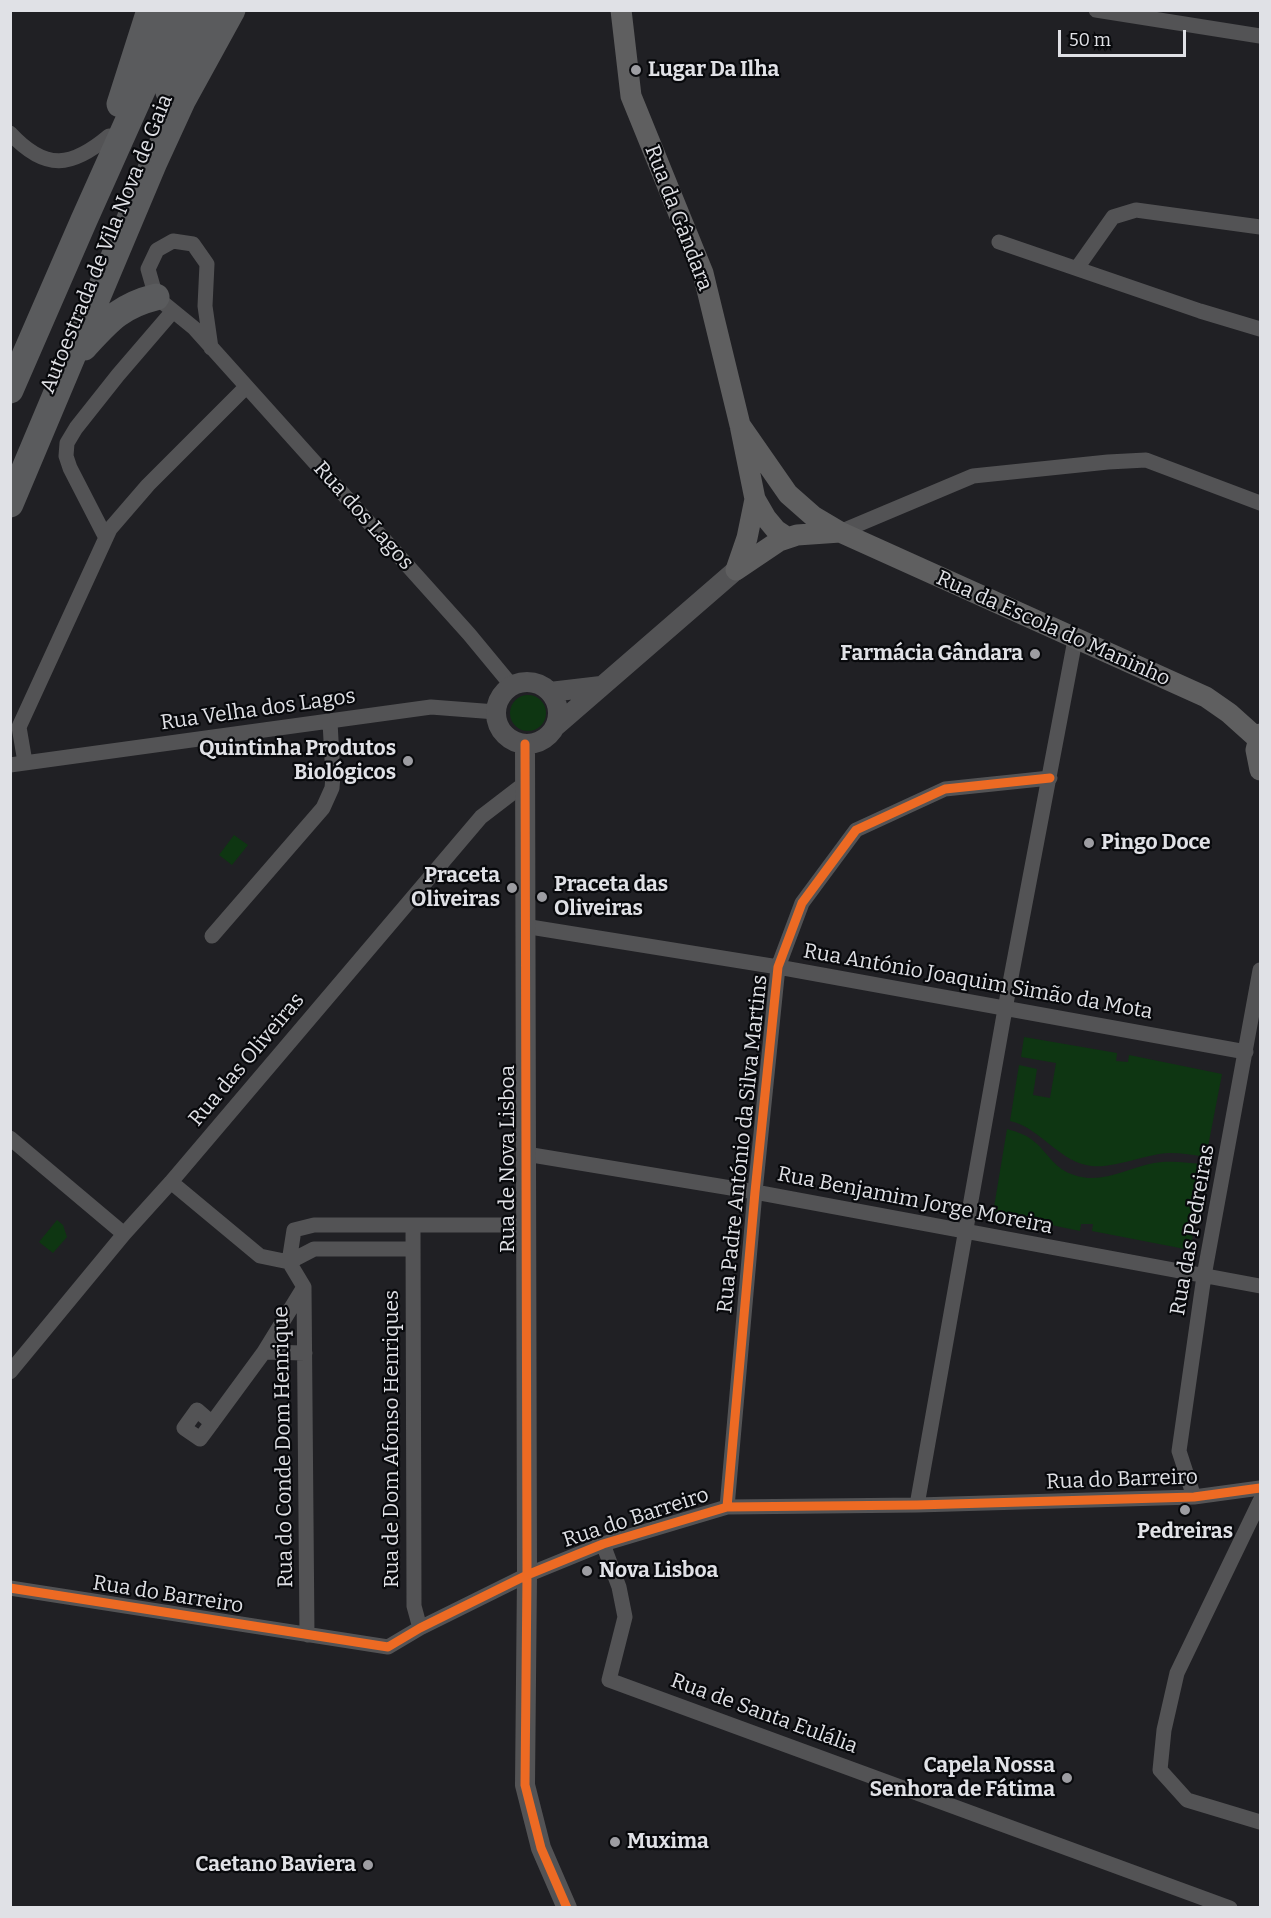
<!DOCTYPE html>
<meta charset="utf-8">
<style>
body{margin:0}
#map{position:relative;width:1271px;height:1918px;overflow:hidden;background:#202024;font-family:Bitter,serif}
canvas{display:block}
.frame{position:absolute;inset:0;border:12px solid #e0e1e6;pointer-events:none}
.scale{position:absolute;left:1058px;top:30px;width:128px;height:27px;box-sizing:border-box;border:3px solid #e0e1e6;border-top:0;padding-left:8px;font-size:18px;line-height:21px;white-space:nowrap;color:#e0e1e6;-webkit-text-stroke:4px #08090c;paint-order:stroke}
</style>
<div id="map">
<canvas width="1271" height="1918"></canvas>
<div class="frame"></div>
<div class="scale">50 m</div>
</div>
<script>
const g = document.querySelector('canvas').getContext('2d');
g.lineJoin = 'round';
function paint(path, color) {
  g.fillStyle = color;
  g.fill(path, 'evenodd');
}
function trace(path, color, width, dash) {
  g.strokeStyle = color;
  g.lineWidth = width;
  g.lineCap = dash ? 'butt' : 'round';
  g.setLineDash(dash || []);
  g.stroke(path);
}
function write(font, color, halo, rows, align = 'center') {
  g.font = font + ' Bitter,serif';
  g.lineWidth = 4.5;
  g.setLineDash([]);
  g.textBaseline = 'middle';
  g.strokeStyle = halo;
  g.fillStyle = color;
  for (const [text, x, y, turn = 0] of rows) {
    g.save();
    g.translate(x, y);
    g.rotate((+turn || 0) * Math.PI / 180);
    g.textAlign = isNaN(turn) ? turn : align;
    if (halo) g.strokeText(text, 0, 0);
    g.fillText(text, 0, 0);
    g.restore();
  }
}
paint(new Path2D(`
 M510 713a18 18 0 1 1 36 0a18 18 0 1 1-36 0Z
 M234,835L248,845L232,865L219,855Z
 M1024,1037L1117,1053L1116,1061L1128,1062L1129,1055L1222,1074L1206,1157C1194,1155 1182,1153 1169,1153C1144,1154 1110,1171 1086,1165C1056,1158 1040,1128 1010,1121L1019,1065L1037,1069L1033,1095L1050,1098L1056,1063L1021,1057Z
 M1007,1129C1018,1132 1027,1135 1036,1143C1049,1155 1055,1169 1074,1175C1102,1185 1127,1168 1154,1163C1171,1160 1188,1163 1205,1164L1190,1250L1092,1231L1093,1224H1081L1080,1231L993,1213Z
 M57,1220L63,1225L67,1237L53,1253L39,1242Z`), '#0e3612');
trace(new Path2D(`
 M1096,10L1260,36
 M10,133C46,172 72,167 109,136
 M999,242L1200,311L1260,329
 M1077,268L1113,217L1136,210L1260,227
 M211,348L205,306L207,264L193,244L173,241L157,250L148,269L156,297L194,328L469,634L512,686
 M840,532L973,476L1108,462L1146,460L1260,503
 M106,538L70,468L66,456L67,443L76,428L118,375L173,311
 M25,762L19,727L110,529L148,485L246,387
 M10,765L431,707L496,712
 M524,926L778,967L1246,1052
 M212,936L323,808L332,788L333,776L330,722
 M10,1138L124,1234
 M526,1154L755,1192L1260,1286
 M171,1182L260,1256L289,1262
 M413,1227L414,1606L420,1628
 M289,1262L304,1287L307,1635
 M289,1262L294,1230L314,1225H526
 M289,1262L314,1249H413
 M264,1352L305,1353
 M10,1372L124,1234L171,1182L481,817L524,784
 M212,1423L197,1410L184,1428L200,1439L206,1431L264,1352L304,1287
 M1194,1497L1179,1451L1204,1276L1260,970
 M1260,1501L1177,1673L1164,1730L1160,1770L1187,1800L1260,1822
 M917,1505L1005,1009L1075,640
 M727,1507L755,1192L778,967L802,903L856,830L945,789L1050,778
 M603,1544L619,1587L625,1617L609,1680L1230,1908
 M10,1588L388,1647L420,1628L527,1575L603,1544L727,1507L917,1505L1194,1497L1260,1488`), '#535355', 15);
trace(new Path2D(`
 M496 713a31 31 0 1 1 62 0a31 31 0 1 1-62 0Z
 M550,692L601,686
 M556,726L736,570
 M525,744L527,1575L525,1785L541,1848L567,1908`), '#535355', 20);
trace(new Path2D(`
 M621,10L631,96L703,273L740,425L755,499L766,518L776,530L788,538
 M740,425L788,494L813,516L840,532L1206,697L1229,713L1258,739
 M736,570L779,541L797,535L840,532
 M736,570L747,538L755,499
 M1260,734L1256,750L1260,770`), '#5f5f60', 21);
trace(new Path2D(`
 M169,92L204,10
 M120,104L150,10
 M84,347C108,321 120,306 156,297
 M10,390L84,220L178,10
 M10,504L154,162L182,101L232,10`), '#5a5b5d', 27);
trace(new Path2D(`
 M525,744L527,1575L525,1785L541,1848L567,1908
 M727,1507L755,1192L778,967L802,903L856,830L945,789L1050,778
 M10,1588L388,1647L420,1628L527,1575L603,1544L727,1507L917,1505L1194,1497L1260,1488`), '#ed6a23', 9);
for (const [x, y, r, color] of [
 [636,70,6,"#9d9da2"],
 [1035,654,6,"#9d9da2"],
 [408,761,6,"#9d9da2"],
 [1089,843,6,"#9d9da2"],
 [512,888,6,"#9d9da2"],
 [542,897,6,"#9d9da2"],
 [1185,1510,6,"#9d9da2"],
 [587,1571,6,"#9d9da2"],
 [1067,1778,6,"#9d9da2"],
 [615,1842,6,"#9d9da2"],
 [368,1865,6,"#9d9da2"]
]) {
  const dot = new Path2D();
  dot.arc(x, y, r, 0, 2 * Math.PI);
  g.fillStyle = color;
  g.fill(dot);
  trace(dot, '#08090c', 2);
}
write('bold 21px', '#e0e1e6', '#08090c', [
 ["Lugar Da Ilha",648,70],
 ["Farmácia Gândara",1023,654,"right"],
 ["Quintinha Produtos",396,749,"right"],
 ["Biológicos",396,773,"right"],
 ["Pingo Doce",1101,843],
 ["Praceta",500,876,"right"],
 ["Oliveiras",500,900,"right"],
 ["Praceta das",554,885],
 ["Oliveiras",554,909],
 ["Pedreiras",1185,1532,"center"],
 ["Nova Lisboa",599,1571],
 ["Capela Nossa",1055,1766,"right"],
 ["Senhora de Fátima",1055,1790,"right"],
 ["Muxima",627,1842],
 ["Caetano Baviera",356,1865,"right"]
], 'left');
write('21px', '#e0e1e6', '#08090c', [
 ["Rua da Gândara",678,218,69],
 ["Autoestrada de Vila Nova de Gaia",107,244,-68],
 ["Rua dos Lagos",363,516,48],
 ["Rua da Escola do Maninho",1053,629,24],
 ["Rua Velha dos Lagos",258,710,-8],
 ["Rua António Joaquim Simão da Mota",978,982,10],
 ["Rua das Oliveiras",247,1060,-50],
 ["Rua Padre António da Silva Martins",743,1144,-84],
 ["Rua de Nova Lisboa",508,1159,-90],
 ["Rua Benjamim Jorge Moreira",915,1201,11],
 ["Rua das Pedreiras",1193,1230,-80],
 ["Rua de Dom Afonso Henriques",392,1439,-90],
 ["Rua do Conde Dom Henrique",284,1447,-91],
 ["Rua do Barreiro",1122,1480,-2],
 ["Rua do Barreiro",636,1518,-18],
 ["Rua do Barreiro",168,1595,9],
 ["Rua de Santa Eulália",764,1714,20]
]);
</script>
